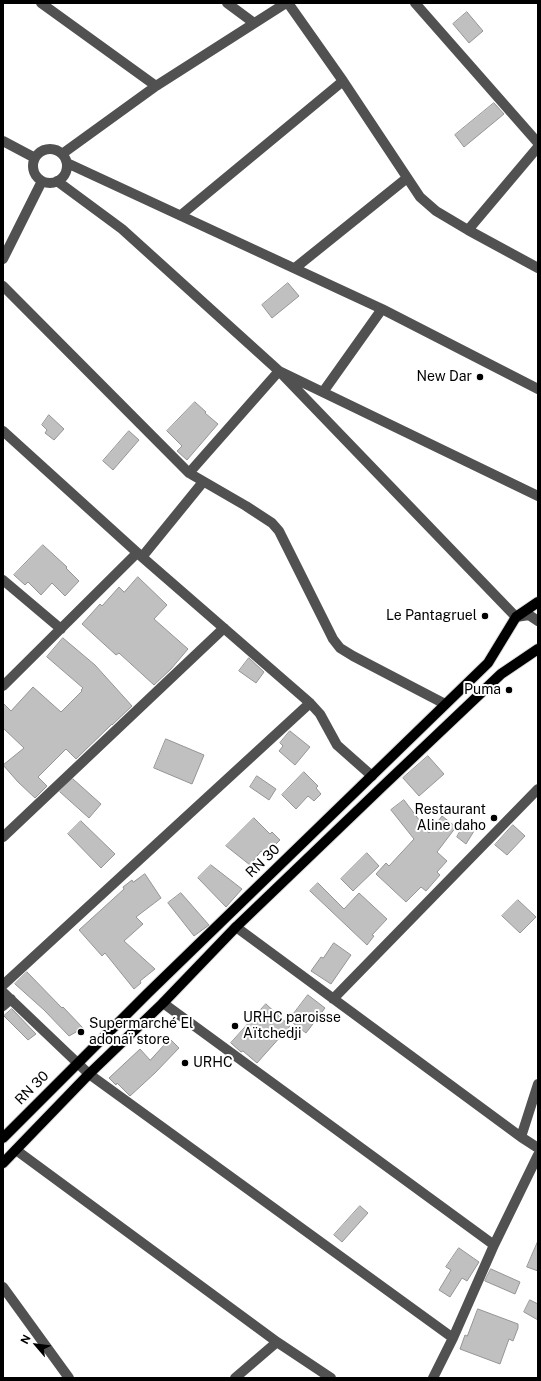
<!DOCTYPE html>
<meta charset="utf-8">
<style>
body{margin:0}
#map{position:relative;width:541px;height:1381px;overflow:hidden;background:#fff;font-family:"Public Sans",sans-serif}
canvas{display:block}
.frame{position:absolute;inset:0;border:4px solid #000;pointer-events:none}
.north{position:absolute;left:16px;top:1325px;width:40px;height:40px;-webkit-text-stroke:3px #fff;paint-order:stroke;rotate:298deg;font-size:11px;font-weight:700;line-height:16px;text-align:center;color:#000}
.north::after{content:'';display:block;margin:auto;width:14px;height:18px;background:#000;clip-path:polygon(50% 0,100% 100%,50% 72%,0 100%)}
</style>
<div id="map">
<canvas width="541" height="1381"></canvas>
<div class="frame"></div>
<div class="north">N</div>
</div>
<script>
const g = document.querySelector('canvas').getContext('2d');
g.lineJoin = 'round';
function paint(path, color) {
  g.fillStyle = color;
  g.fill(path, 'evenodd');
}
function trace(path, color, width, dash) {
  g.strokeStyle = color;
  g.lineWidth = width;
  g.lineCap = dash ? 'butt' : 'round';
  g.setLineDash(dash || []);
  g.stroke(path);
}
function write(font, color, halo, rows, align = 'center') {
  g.font = font + ' "Public Sans",sans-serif';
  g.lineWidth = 4;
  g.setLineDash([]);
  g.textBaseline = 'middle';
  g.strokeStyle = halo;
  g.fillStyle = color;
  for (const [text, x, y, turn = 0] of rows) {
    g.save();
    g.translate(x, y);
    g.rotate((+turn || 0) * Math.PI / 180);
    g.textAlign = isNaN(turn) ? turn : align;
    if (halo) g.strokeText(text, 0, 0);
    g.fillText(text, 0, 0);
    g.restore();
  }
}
const building = new Path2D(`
 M467,12L483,31L469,43L453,24Z
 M494,103L504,114L464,147L455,135Z
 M288,283L299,296L272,318L262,305Z
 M195,402L206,412L205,413L218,424L187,460L177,451L182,446L167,431Z
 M49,415L64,429L54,440L45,433L47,430L42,425Z
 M129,431L139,440L113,470L103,461Z
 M43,545L67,567L66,568L79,581L65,596L52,583L41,595L28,582L25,585L14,575Z
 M138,577L167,605L154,619L188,649L171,669L154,685L119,653L116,655L82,624L100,604L102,606L119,587L124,592Z
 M63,638L95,665L132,706L112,725V724L76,759L66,749L38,777L47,786L35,798L18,782L3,765L24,748L3,728V703L11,711L33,687L61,712L82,691L81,690L83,688L47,657Z
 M249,658L264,672L256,683L239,671Z
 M290,731L310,747L295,765L279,751L283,746L280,743Z
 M166,739L204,755L192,784L154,768Z
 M428,756L444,774L419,796L403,778Z
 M304,772L318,786L316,788L321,794L314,801L308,796L296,809L282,795Z
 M257,776L276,789L269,800L250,787Z
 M73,779L101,804L89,818L60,792Z
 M404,800L429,833L442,816L456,827L437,852L447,861L437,872L440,875L426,891L421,887L406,902L376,874L386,863L389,866L414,839L391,810Z
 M254,818L270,834L272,832L280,840L265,855L261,851L250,865L226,846Z
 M81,821L115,854L101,868L68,834Z
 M464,825L474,831L466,844L457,837Z
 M513,825L525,836L507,855L495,845Z
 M367,853L379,866L353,891L341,879Z
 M211,865L242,889L226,907L198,878Z
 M145,874L161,898L136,917L143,924L124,941L155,969L140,981L141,983L134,989L105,953L102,956L79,930L124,889L123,887L132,880L133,882Z
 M318,883L344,909L359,893L387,919L372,935L374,936L367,945L310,891Z
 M181,893L209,925L194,936L168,903Z
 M518,900L536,917L520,933L502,916Z
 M334,943L351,955L331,984L311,971L321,957L323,958Z
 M27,972L62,1008L63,1007L83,1028L69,1036L44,1010L15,984Z
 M308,995L325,1008L306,1033L289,1020Z
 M266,1004L290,1026L257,1063L243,1051L241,1052L231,1043Z
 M12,1009L36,1034L28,1040L4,1016Z
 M170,1039L179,1048L155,1073L130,1096L117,1083L116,1085L109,1078L140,1049L150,1060Z
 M360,1206L368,1213L342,1242L334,1235Z
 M538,1241V1271L527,1267Z
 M459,1248L479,1262L467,1281L462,1278L450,1297L439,1290L451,1270L446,1267Z
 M491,1269L520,1282L515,1294L485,1281Z
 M530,1300L538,1304V1320L524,1312Z
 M478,1309L518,1324V1328L513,1341L509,1339L500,1364L460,1349L465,1335L467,1336Z`);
paint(building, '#c0c0c0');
trace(building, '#959595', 1);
const major = new Path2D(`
 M3,1138L148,993L488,663L516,617L538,602
 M3,1163L89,1074L163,1003L236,927L383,786L501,674L538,649`);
trace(major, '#dbdbdb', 12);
trace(new Path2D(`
 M41,3L156,86
 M227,3L254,23
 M288,3L343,81L420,197L436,211L468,230L538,268
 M415,3L538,143
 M3,141L35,158
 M33 166a17 17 0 1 1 34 0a17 17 0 1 1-34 0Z
 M62,154L156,86L286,3
 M67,163L382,309L538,389
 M57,181L122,229L279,371L516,617L529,615L538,621
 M181,215L343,81
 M468,230L538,147
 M3,259L42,181
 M295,268L407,178
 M3,286L189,473L246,506L272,523L279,531L333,639L340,648L353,656L445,704
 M323,392L382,309
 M3,431L142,557L310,703L320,714L337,745L372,776
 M189,473L279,371L538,496
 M142,557L203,482
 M3,580L61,629
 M3,686L137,553
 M3,837L224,628
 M236,927L521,1137L538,1148
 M3,985L310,703
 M3,992L89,1074L453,1338
 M333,999L538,789
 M163,1003L494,1245
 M3,1006L11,999
 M521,1137L538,1084
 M16,1150L277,1342L331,1378
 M3,1287L69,1378
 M235,1378L277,1342
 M433,1378L453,1338L494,1245L538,1155`), '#515151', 10);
trace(major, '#000', 10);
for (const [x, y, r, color] of [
 [480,377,4,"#000"],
 [485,616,4,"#000"],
 [509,690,4,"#000"],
 [494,818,4,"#000"],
 [235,1026,4,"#000"],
 [81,1032,4,"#000"],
 [185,1063,4,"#000"]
]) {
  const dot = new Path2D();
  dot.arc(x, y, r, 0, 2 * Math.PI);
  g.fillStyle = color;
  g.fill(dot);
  trace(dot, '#fff', 1.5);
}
write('14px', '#000', '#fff', [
 ["New Dar",472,377],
 ["Le Pantagruel",477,616],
 ["Puma",501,690],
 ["Restaurant",486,810],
 ["Aline daho",486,826],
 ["URHC paroisse",243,1018,"left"],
 ["Aïtchedji",243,1034,"left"],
 ["Supermarché El",89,1024,"left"],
 ["adonaï store",89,1040,"left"],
 ["URHC",193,1063,"left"]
], 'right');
write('14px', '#000', '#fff', [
 ["RN 30",263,861,-44],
 ["RN 30",32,1088,-45]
]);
</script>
